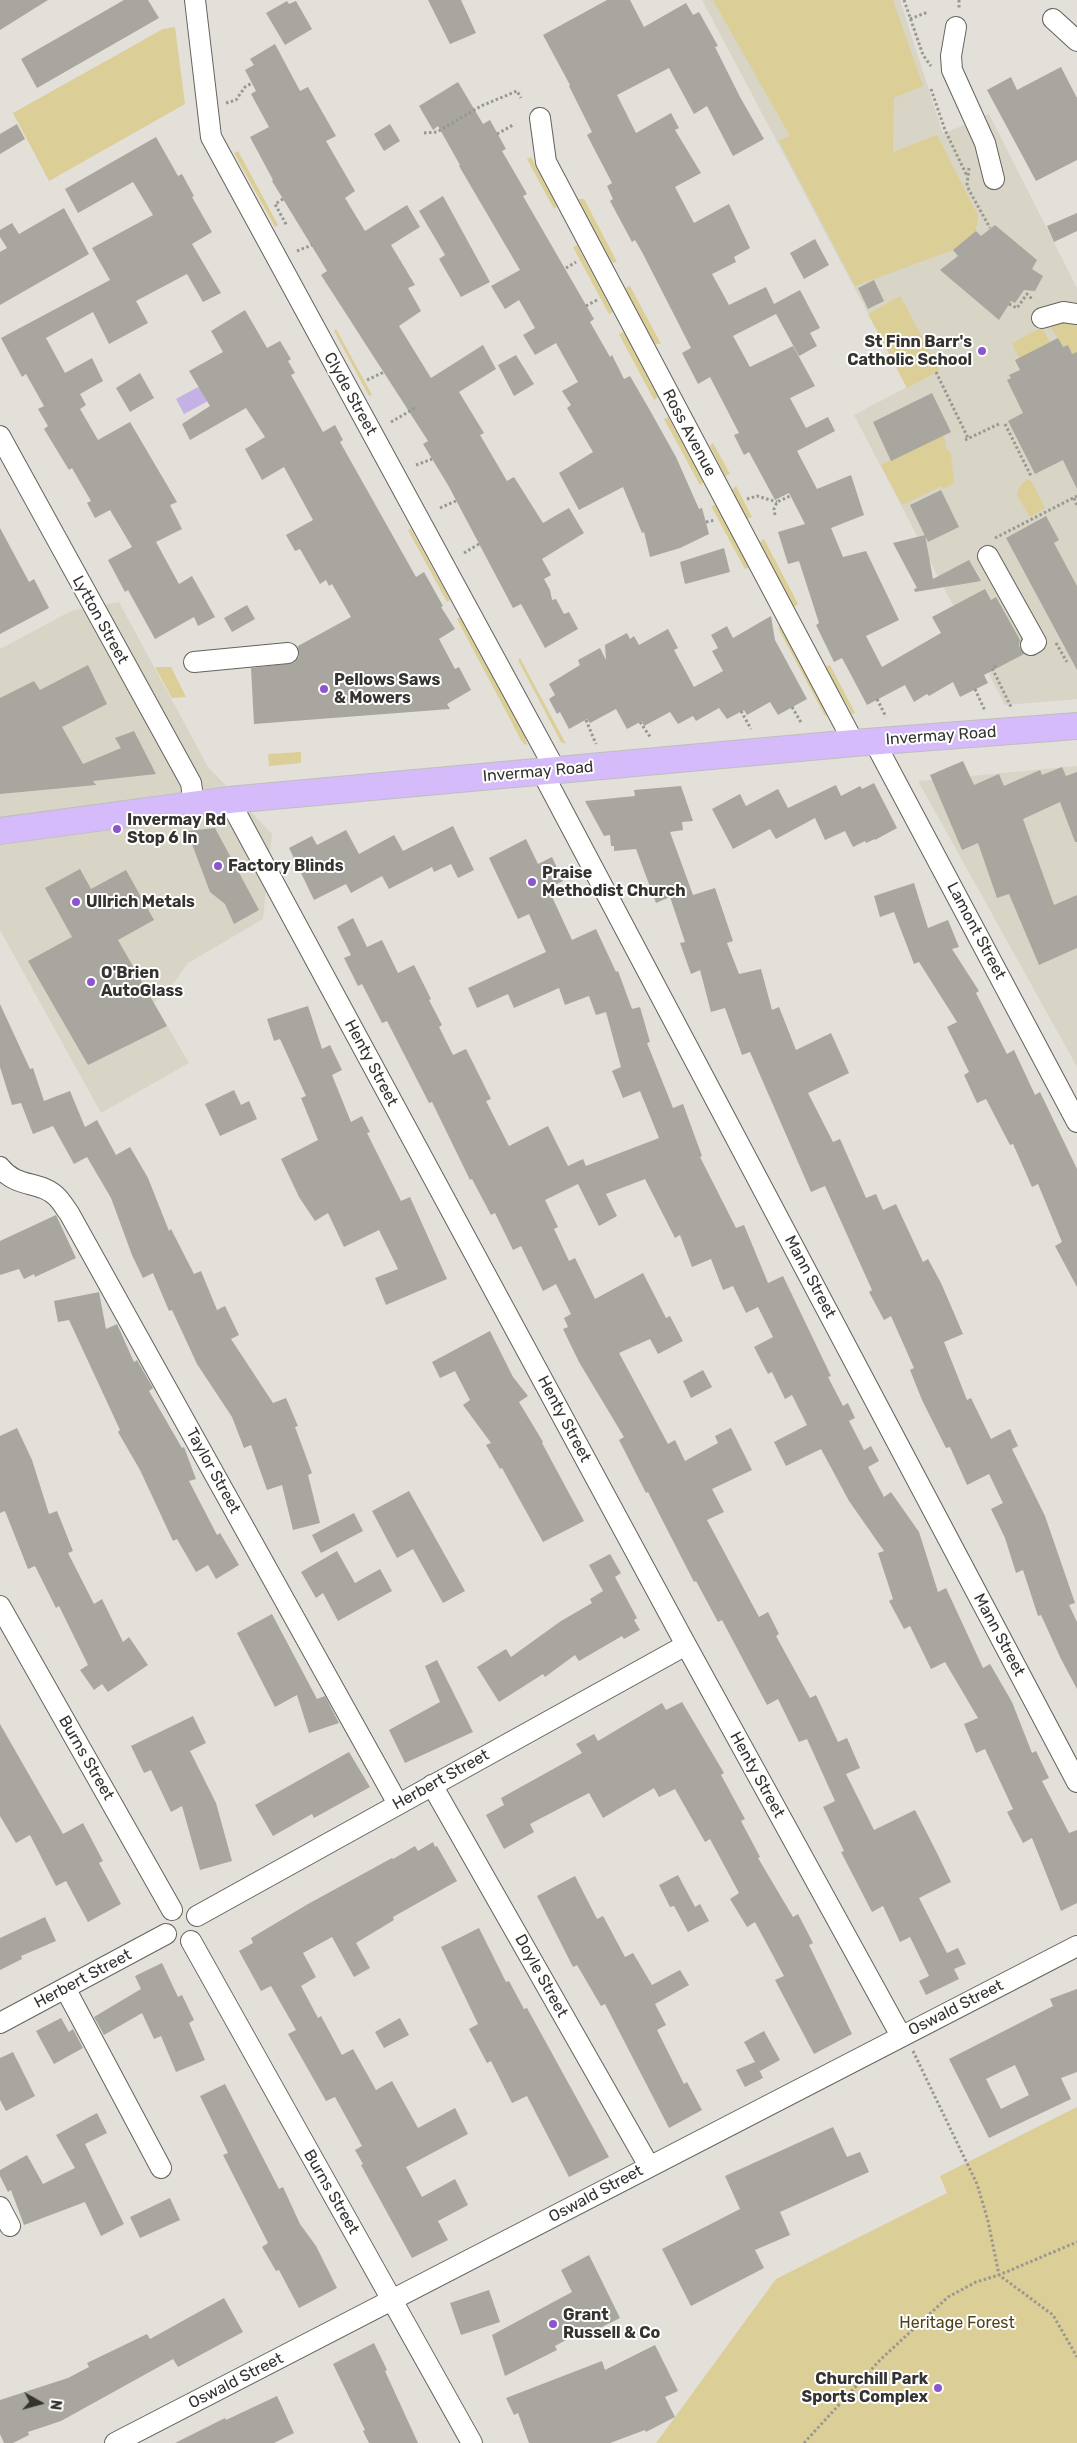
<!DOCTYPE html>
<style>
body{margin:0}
#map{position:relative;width:1077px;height:2443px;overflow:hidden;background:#e2e0d9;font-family:Rubik,sans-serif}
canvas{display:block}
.north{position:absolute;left:15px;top:2378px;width:50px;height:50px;-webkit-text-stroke:4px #fff;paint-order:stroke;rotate:97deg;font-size:14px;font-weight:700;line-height:20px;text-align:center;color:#343330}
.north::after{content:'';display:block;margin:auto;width:18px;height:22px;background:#343330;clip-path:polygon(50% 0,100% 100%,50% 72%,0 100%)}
</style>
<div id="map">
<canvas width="1077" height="2443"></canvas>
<div class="north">N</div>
</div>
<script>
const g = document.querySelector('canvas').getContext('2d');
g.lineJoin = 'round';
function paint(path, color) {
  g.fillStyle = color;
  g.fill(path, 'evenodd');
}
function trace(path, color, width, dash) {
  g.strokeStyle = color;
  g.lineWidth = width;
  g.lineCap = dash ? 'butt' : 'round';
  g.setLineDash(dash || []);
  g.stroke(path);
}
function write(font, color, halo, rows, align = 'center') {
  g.font = font + ' Rubik,sans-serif';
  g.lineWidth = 4;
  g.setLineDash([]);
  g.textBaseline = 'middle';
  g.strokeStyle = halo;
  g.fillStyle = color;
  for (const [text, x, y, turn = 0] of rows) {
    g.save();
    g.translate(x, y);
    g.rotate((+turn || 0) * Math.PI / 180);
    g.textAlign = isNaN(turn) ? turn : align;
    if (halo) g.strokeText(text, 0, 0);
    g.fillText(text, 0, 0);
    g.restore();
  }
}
paint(new Path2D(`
 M702,0H900L943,134L989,114L1077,288V699L1005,705L854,415L907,387Z
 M119,602L208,767L272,834L263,919L188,963L169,990L154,1003L189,1063L101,1113L0,930V649L71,611Z
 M1077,766V1067L918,781Z`), '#d8d5c6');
paint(new Path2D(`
 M713,0H893L923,86L894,98L893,152L937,135L978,215L976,231L953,250L855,286L779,141L790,136Z
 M175,27L185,104L49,181L13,113L163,29Z
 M238,151L278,225L275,227L234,153Z
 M531,157L557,206L554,209L527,159Z
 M578,199H584L617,262L612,263Z
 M577,245L613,312L609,314L573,247Z
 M630,286L661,344H655L625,288Z
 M900,296L940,370L907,388L868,314Z
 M1073,321L1077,324V352L1072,354L1068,345L1063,347L1048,323Z
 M1042,327L1050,342L1019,358L1012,343Z
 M336,329L372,395L369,396L334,331Z
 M624,332L658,397L654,400L619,334Z
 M668,417L704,482L700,485L664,419Z
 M943,436L946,442L945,447L951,454L954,483L943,489L942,486L902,505L881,465Z
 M713,443L730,474L725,476L710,446Z
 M1027,479L1032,482L1045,508L1030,517L1017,495L1020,486Z
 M736,486L752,517L747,519L732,490Z
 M716,505L749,567L745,569L711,506Z
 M411,529L450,600L447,602L408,530Z
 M764,539L798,604L794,607L760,542Z
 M460,617L524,734L527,744L525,745L521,740L457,619Z
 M780,626L827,715L825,716L778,628Z
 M520,658L566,744L561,742L518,660Z
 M830,665L855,713L852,714L825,667Z
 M155,667H171L186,697L172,698Z
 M301,752V763L269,766L268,754Z
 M1077,2107V2443H656L776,2279L947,2193L940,2176Z`), '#dcce97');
paint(new Path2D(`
 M200,386L208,401L184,414L176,399Z`), '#c5b2e5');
paint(new Path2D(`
 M0,0H48L0,30Z
 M124,0H148L159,18L37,88L21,59Z
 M428,0H461L476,33L450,44Z
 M607,0H630L644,27L686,3L693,15L699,12L718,46L715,47L740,97L764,139L733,156L707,106L694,114L669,68L617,95L636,133L671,113L679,128L675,130L701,173L675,187L694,223L729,204L750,248L734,257L736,262L712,274L729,305L766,287L774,304L800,290L820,328L810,333L817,346L799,356L776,314L733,336L750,367L793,346L815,386L790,398L806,428L828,417L835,431L797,451L817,489L851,475L864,515L831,528L843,557L866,551L899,620L866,636L882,667L941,633L932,617L985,589L991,600L996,597L1020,640L1019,646L1024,654L984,675L988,683L960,697L953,682L929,696L927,694L914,702L905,685L867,705L842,658L834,662L816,625L819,623L799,561L788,564L778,532L805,524L789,493L775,500L749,452L744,455L734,435L739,433L710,377L698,384L682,353L691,348L642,252L635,240L632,242L610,201L613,199L607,186L612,183L587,135L592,132L569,86L570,85L543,35Z
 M287,1L289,4L296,1L312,29L285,45L266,13Z
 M275,44L300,91L308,87L336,136L326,141L355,191L345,198L365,231L407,205L420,227L391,245L415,285L408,288L421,311L399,326L431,378L483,345L496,369L459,392L484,433L480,435L507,481L514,477L543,523L569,508L584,533L542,559L551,575L544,579L550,590L552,600L556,599L564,614L569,612L578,629L545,648L521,604L513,608L448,485L423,444L428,441L321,275L327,271L272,181L273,180L250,137L269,127L251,94L256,91L245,70L254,65L250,59Z
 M1061,67L1077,98V160L1036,181L987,90L1011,77L1017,90Z
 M458,82L483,124L490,120L506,149L502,151L527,194L523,196L594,319L590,322L610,357L612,355L624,379L630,376L648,407L676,457L699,509L702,508L709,534L680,548L650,557L644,532L642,533L623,487L579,510L559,473L593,452L567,408L571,405L562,391L578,382L556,343L535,355L523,335L535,328L519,300L505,309L491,286L520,270L459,166L460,165L438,126L433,130L419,106Z
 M17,124L25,139L0,154V134Z
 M390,124L400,141L384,151L374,134Z
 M156,137L178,176L182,174L194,196L192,197L212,232L192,244L221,293L203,302L187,274L136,301L148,323L109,344L93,312L46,338L65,373L92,358L103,381L80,394L86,405L80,409L98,440L130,422L177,502L170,505L182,529L156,542L179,584L192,576L215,617L198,626L194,617L155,639L128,590L125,592L108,560L132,547L110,510L95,518L87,503L91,501L72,468L69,470L44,429L48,426L38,409L44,406L26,374L22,377L1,338L110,280L92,248L153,215L133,182L78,213L65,189Z
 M443,196L490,282L461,297L439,259L445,255L419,211Z
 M64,208L89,254L0,305V252L7,248L0,237V230L12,223L19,234Z
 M1077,213V231L1054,242L1047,226Z
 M995,225L1037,260L1032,269L1043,276L1035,291L1024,290L1015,303L1011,301L999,320L940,270L958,256L953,250L976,231L981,236Z
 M815,239L829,265L804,279L790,253Z
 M874,280L884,301L868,309L858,288Z
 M245,310L267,348L280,341L291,359L288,361L295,373L291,375L323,432L335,425L343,440L340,442L416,577L424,572L443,606L441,607L455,629L439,639L455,669L459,667L471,690L447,704L450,709L254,724L251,668L294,663L299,657L298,646L351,617L332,584L329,586L326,580L320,584L300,549L295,551L286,535L313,520L284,467L262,480L245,449L265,437L246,408L190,440L182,424L210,406L189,371L223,352L211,331Z
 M1058,338L1063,347L1068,345L1072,354L1077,352V489L1063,460L1035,474L1008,421L1023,413L1007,380L1011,378L1009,375L1020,370L1015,360Z
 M516,355L534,384L514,396L498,365Z
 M140,373L154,398L130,412L116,388Z
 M932,393L951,432L891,461L873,422Z
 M941,490L959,527L928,542L910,505Z
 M1046,516L1059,540L1054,543L1077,586V670L1006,538Z
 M0,528L29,582L34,579L49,608L0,634Z
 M925,535L933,579L969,560L981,581L915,592L914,589L917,588L893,543Z
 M724,548L730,572L685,584L680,562Z
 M247,605L255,619L232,632L224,618Z
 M771,616L775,640L807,699L778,715L770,702L747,715L744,710L727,719L719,708L696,721L693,716L678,724L670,712L644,726L642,721L627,729L616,709L590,723L587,719L569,729L560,712L557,714L549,699L555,695L549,684L580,665L578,660L600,648L606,660L605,645L627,633L630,639L634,636L639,645L668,629L678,648L674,650L694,687L723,671L712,651L718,648L711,635L727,626L733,638Z
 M88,665L107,704L62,727L83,764L121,748L115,738L134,731L156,774L93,781L96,785L0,794V698L34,681L40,690Z
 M963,761L974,785L999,774L1004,786L1040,770L1042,775L1062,767L1066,776L1077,772V842H1075L1060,802L1023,819L1054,905L1077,895V948L1039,965L1009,894L997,898L978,843L962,850L930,775Z
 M874,783L897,828L875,840V839L866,843L865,841L853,847L845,831L825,840L815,818L776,839L770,829L733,849L712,809L740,794L746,806L778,789L788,808L836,785L841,796L860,786L862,789Z
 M681,786L693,821L682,822L683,830L670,832L693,895L715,888L733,941L727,943L739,974L761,969L772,1010L779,1007L796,1050L831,1033L849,1073L808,1093L833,1142L840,1139L866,1198L876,1194L883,1210L896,1204L923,1262L928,1259L941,1283L963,1334L944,1342L967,1400L971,1398L991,1439L1010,1429L1018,1446L1012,1449L1045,1516L1075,1603L1069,1605L1077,1622V1689L1061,1659L1041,1615L1038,1616L1023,1570L1016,1573L1005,1538L991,1509L1003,1503L989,1474L967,1485L950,1447L946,1448L922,1400L910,1370L914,1368L891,1316L884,1320L869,1292L872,1290L825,1186L811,1192L750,1052L742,1055L725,1008L711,1012L700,970L691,974L680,943L685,942L670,897L656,903L636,849L614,851V846H611L610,835L604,836L585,801L635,796L634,790Z
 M453,826L474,870L458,878L451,864L434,872L432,867L389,889L382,876L351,893L346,884L314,900L289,848L312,836L317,845L346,830L359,854L394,835L403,851Z
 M215,828L259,910L234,924L225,904L210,892L187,831Z
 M526,839L538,864L552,857L563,881L548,888L572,940L596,929L616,972L618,971L632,1009L640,1007L650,1042L647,1043L673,1108L683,1104L702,1156L700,1157L736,1228L744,1225L768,1283L783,1276L831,1376L828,1377L843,1406L848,1403L855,1418L849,1421L864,1450L871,1446L879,1461L868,1467L884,1497L891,1492L919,1532L938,1592L946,1588L983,1668L990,1664L1012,1702L1032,1753L1036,1751L1049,1778L1042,1781L1069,1833L1077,1830V1903L1061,1911L1032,1838L1023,1843L1007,1812L1013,1809L985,1749L976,1753L964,1724L978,1718L945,1662L931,1669L910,1626L904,1629L889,1601L893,1599L878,1553L884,1551L849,1501L821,1449L786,1466L774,1442L807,1425L792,1395L785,1399L772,1372L768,1374L754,1347L773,1337L758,1307L746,1313L733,1286L723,1290L711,1259L692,1267L680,1235L675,1238L645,1179L606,1194L617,1216L599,1226L578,1184L545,1200L558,1227L554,1229L569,1261L575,1258L595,1299L643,1273L666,1318L670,1316L683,1341L658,1354L650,1339L619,1353L668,1444L675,1440L685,1461L718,1443L715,1436L731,1428L752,1470L712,1489L724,1512L707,1520L759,1617L768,1612L779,1634L776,1636L810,1698L816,1695L838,1742L847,1738L860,1768L846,1774L874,1830L915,1810L937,1853L951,1882L919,1898L947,1953L958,1948L966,1964L954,1969L959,1979L926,1995L919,1981L929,1976L910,1937L900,1942L883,1906L872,1912L841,1852L844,1851L823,1807L835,1801L807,1739L799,1742L778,1699L767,1705L722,1620L718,1622L696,1581L694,1582L648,1492L646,1493L619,1440L624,1437L579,1362L563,1329L568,1327L564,1318L571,1314L556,1284L543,1291L521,1246L513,1250L495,1213L491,1215L472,1179L470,1180L432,1102L429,1103L387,1021L382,1023L362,984L358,986L344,958L351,955L337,927L353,918L367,947L382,940L398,973L414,965L431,999L429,1000L442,1025L439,1027L453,1055L466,1049L491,1099L486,1101L509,1146L548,1126L568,1166L583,1159L586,1166L659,1138L640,1091L623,1098L612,1071L621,1067L606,1012L596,1015L589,996L565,1005L559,988L514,1008L508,994L477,1008L468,988L546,952L529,914L518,919L489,858Z
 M80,869L91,889L126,870L154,920L118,940L167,1026L88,1065L28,961L72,937L45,888Z
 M914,883L928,928L948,920L959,947L952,949L979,991L976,993L1007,1054L1014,1050L1035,1095L1040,1092L1077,1169V1287L1055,1246L1062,1242L1038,1184L1032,1187L1013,1144L1010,1145L986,1099L977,1103L964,1075L969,1072L947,1027L957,1022L919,962L914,964L894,912L880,917L874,896Z
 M0,1004L30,1069L33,1068L44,1101L70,1091L85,1127L97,1120L116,1155L130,1147L148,1178L169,1231L171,1229L194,1274L201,1271L217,1310L225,1306L239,1335L231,1339L273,1403L286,1398L298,1426L295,1427L312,1473L308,1475L320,1523L293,1530L282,1485L267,1490L251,1445L244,1448L232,1417L197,1364L172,1310L169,1311L153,1273L143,1278L132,1255L111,1198L87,1157L74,1164L53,1126L33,1134L21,1103L12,1105L0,1067Z
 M308,1006L322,1049L330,1045L342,1070L332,1075L351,1122L362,1116L370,1132L367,1133L401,1201L410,1197L447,1279L386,1305L375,1278L398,1269L379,1230L344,1247L328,1213L315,1221L299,1197L281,1159L318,1140L301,1098L306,1096L280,1039L274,1041L267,1019Z
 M234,1090L241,1105L249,1101L257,1119L220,1136L205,1104Z
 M56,1215L76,1258L35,1277L34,1274L24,1279L19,1269L0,1275V1241Z
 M99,1292L106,1329L117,1324L134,1362L137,1360L153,1388L149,1391L182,1448L184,1447L196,1479L189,1481L217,1535L220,1533L239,1565L216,1579L208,1565L196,1572L177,1539L173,1541L140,1470L118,1432L120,1430L69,1320L58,1322L54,1301Z
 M490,1331L513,1377L528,1396L519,1402L543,1442L542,1443L584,1521L543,1542L502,1468L500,1469L486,1445L491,1443L463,1405L470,1400L455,1371L440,1378L432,1362Z
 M703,1370L712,1387L691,1398L683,1381Z
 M17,1428L32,1460L49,1514L57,1511L73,1551L68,1553L94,1604L102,1599L123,1642L129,1637L148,1665L108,1692L102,1684L94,1690L80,1670L88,1665L59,1606L56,1608L35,1566L28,1569L5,1511L0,1513V1436Z
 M409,1491L465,1591L443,1603L413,1549L397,1558L372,1511Z
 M354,1513L363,1531L321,1553L312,1535Z
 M337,1551L355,1583L380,1569L392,1591L338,1621L323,1593L316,1598L301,1572Z
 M610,1554L621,1573L615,1577L637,1618L634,1620L640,1630L624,1639L622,1636L579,1661L575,1655L545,1677L543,1674L499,1702L477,1667L506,1649L511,1657L561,1621L592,1603L590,1599L603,1591L589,1565Z
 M272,1614L317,1699L325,1696L339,1723L309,1733L297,1695L275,1707L237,1633Z
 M437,1660L473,1732L405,1763L389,1730L440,1702L425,1666Z
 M682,1702L724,1773L721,1775L745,1819L741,1821L760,1857L758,1858L793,1917L798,1914L813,1943L809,1945L852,2034L814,2054L775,1980L784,1976L755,1922L747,1927L730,1899L739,1893L710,1839L705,1842L675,1789L659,1797L654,1788L603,1818L589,1793L530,1824L534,1832L504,1849L486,1815L504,1805L501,1798L582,1753L576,1744L594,1734L598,1741L662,1703L666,1710Z
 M193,1716L206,1743L190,1751L216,1803L232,1861L200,1870L182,1806L171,1812L151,1770L144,1773L131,1746Z
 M0,1724L63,1834L83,1823L103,1861L99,1863L121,1904L88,1922L66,1881L56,1886L30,1835L16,1843L0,1816Z
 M349,1752L370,1787L314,1818L312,1814L273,1836L255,1805Z
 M433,1842L435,1847L437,1846L457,1881L393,1917L394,1920L356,1943L370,1968L354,1977L332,1937L303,1953L316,1977L301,1986L318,2018L321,2016L342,2055L353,2049L376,2090L392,2081L418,2128L455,2108L468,2134L406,2167L422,2197L455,2179L468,2205L438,2221L448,2240L412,2258L361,2165L363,2164L355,2150L362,2146L335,2097L326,2101L288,2034L296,2030L271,1986L261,1991L239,1951L253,1943L251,1938L308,1904L392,1858L393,1859L415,1846L418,1851Z
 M678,1875L695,1907L700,1904L709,1921L688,1932L674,1906L670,1907L659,1885Z
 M575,1876L597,1919L603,1916L625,1957L633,1953L652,1985L680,1970L689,1985L655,2004L666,2025L657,2030L684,2084L687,2082L702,2110L669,2128L605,2004L601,2006L577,1965L573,1967L537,1896Z
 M45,1917L56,1941L21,1956L22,1959L0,1970V1938Z
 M479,1928L506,1982L509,1981L524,2009L527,2008L609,2157L569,2177L527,2096L512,2103L491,2061L487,2063L469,2029L478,2024L441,1947Z
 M162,1963L178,1997L182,1995L194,2020L189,2023L205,2060L176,2072L161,2036L154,2039L142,2013L104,2035L94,2017L141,1989L135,1976Z
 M1077,1989V2072L1061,2078L1071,2099L989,2138L949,2059L1053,2006L1050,1999ZM1015,2065L1029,2095L1001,2109L986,2079Z
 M61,2018L69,2032L73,2029L83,2048L54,2064L36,2031Z
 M400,2018L409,2035L384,2048L375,2032Z
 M764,2031L780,2060L760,2071L757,2065L763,2078L745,2087L736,2070L755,2062L744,2042Z
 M13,2052L35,2096L6,2111L0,2100V2058Z
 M225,2084L279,2189L283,2187L300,2224L316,2246L337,2288L299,2308L279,2270L276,2271L262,2247L268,2243L223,2155L228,2153L200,2096Z
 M97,2113L107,2133L85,2144L124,2224L101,2236L85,2202L24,2225L11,2190L8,2192L0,2176V2170L27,2155L43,2184L75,2168L56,2135Z
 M833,2127L847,2157L860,2152L869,2172L780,2212L790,2235L755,2250L764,2268L691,2306L662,2249L740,2209L725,2176Z
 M170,2198L180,2220L140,2238L130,2217Z
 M589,2255L620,2318L592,2332L590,2327L555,2346L557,2350L505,2376L492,2335L572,2292L561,2270Z
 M489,2290L500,2322L461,2335L450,2303Z
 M224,2298L243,2332L178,2367L173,2359L61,2421L28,2432L29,2435L13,2443H4L0,2434V2400L68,2378L89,2367L87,2363L147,2334L150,2339Z
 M374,2343L387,2370L385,2371L418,2443H369L363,2431L365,2430L333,2364Z
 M655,2345L678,2391L665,2397L675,2417L646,2432L645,2430L610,2443H529L518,2413L514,2415L506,2398L602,2361L605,2370Z
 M277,2396L294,2433L274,2443H175L225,2418L226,2420Z`), '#a8a69f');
const minor = new Path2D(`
 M195,0L211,137L556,771
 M1053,19L1077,41
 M956,27L951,56L952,70L985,143L994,179
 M540,118L546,162L854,743
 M1042,318L1063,312L1077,314
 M0,436L191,783L194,804
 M988,556L1036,642L1031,645
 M194,662L288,653
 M874,741L1077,1122
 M542,772L1077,1782
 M229,800L686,1645L901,2036
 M0,1167C17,1189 40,1180 57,1197C62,1202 65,1208 69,1213L398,1804
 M0,1606L172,1910
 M432,1785L649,2166
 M197,1916L686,1645
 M191,1941L472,2443
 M65,1988L161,2168
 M0,2023L166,1934
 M0,2207L10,2226
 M115,2443L1077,1946`);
const major = new Path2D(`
 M0,831L229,800L854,743L1077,726`);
trace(minor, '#64635c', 22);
trace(major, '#bebebd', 28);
trace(new Path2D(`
 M904,0L923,55L931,66
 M959,0V8
 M910,19L928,12
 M931,89L945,130L967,176
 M226,103L236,100L245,87L252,83
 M424,133L437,132L481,106L517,91L521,98
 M497,134L513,125
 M969,168L967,184L969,190L990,228
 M283,199L275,204L287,226
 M297,251L312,245
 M566,268L576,262
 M1009,304L1017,308L1027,294L1033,300
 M586,306L597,300
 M936,372L968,438
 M367,380L384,372
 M391,422L415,408
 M1005,424L1031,476
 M965,440L1001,423
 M416,465L432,459
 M1074,498L1077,505
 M747,499L757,496L777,502
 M440,508L456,501
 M775,515L774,509L777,502L790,496
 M706,522L715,520
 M995,538L1077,496
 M464,553L479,544
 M1056,643L1067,662
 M996,666L992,668L1012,709
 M975,689L985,711
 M877,699L886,717
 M792,707L802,724
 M741,711L751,729
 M586,720L596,744
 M640,722L651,738
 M913,2051L977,2184L988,2221L999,2275L1053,2315L1077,2357
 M804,2443L880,2360L948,2297L976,2282L999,2275L1077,2242`), '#999792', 3, [2.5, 2.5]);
trace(minor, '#fff', 20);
trace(major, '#d6bbfb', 26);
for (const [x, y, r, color] of [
 [982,351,5,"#8c55cd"],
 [324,689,5,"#8c55cd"],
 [117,829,5,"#8c55cd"],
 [218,866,5,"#8c55cd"],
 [532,882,5,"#8c55cd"],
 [76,902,5,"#8c55cd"],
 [91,982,5,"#8c55cd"],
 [553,2324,5,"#8c55cd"],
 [938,2388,5,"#8c55cd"]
]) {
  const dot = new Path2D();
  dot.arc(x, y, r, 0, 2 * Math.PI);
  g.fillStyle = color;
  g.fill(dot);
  trace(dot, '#fff', 2);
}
write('bold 16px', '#343330', '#fff', [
 ["St Finn Barr's",972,342,"right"],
 ["Catholic School",972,360,"right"],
 ["Pellows Saws",334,680],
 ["& Mowers",334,698],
 ["Invermay Rd",127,820],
 ["Stop 6 In",127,838],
 ["Factory Blinds",228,866],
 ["Praise",542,873],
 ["Methodist Church",542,891],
 ["Ullrich Metals",86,902],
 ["O'Brien",101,973],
 ["AutoGlass",101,991],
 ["Grant",563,2315],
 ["Russell & Co",563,2333],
 ["Churchill Park",928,2379,"right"],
 ["Sports Complex",928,2397,"right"]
], 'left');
write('16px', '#343330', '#fff', [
 ["Clyde Street",350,394,61],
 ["Ross Avenue",689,433,62],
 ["Lytton Street",100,620,61],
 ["Invermay Road",941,736,-4],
 ["Invermay Road",538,772,-5],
 ["Lamont Street",976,931,62],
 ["Henty Street",371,1063,62],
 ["Mann Street",810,1277,62],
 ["Henty Street",564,1419,62],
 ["Taylor Street",213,1471,61],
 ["Mann Street",999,1635,62],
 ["Burns Street",86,1758,60],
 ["Henty Street",757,1775,61],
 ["Herbert Street",441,1780,-29],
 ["Doyle Street",541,1976,61],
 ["Herbert Street",83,1979,-28],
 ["Oswald Street",956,2008,-27],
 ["Burns Street",331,2192,60],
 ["Oswald Street",596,2194,-28],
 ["Oswald Street",236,2381,-27]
]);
write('16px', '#4e4318', '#fff', [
 ["Heritage Forest",957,2323]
]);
</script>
